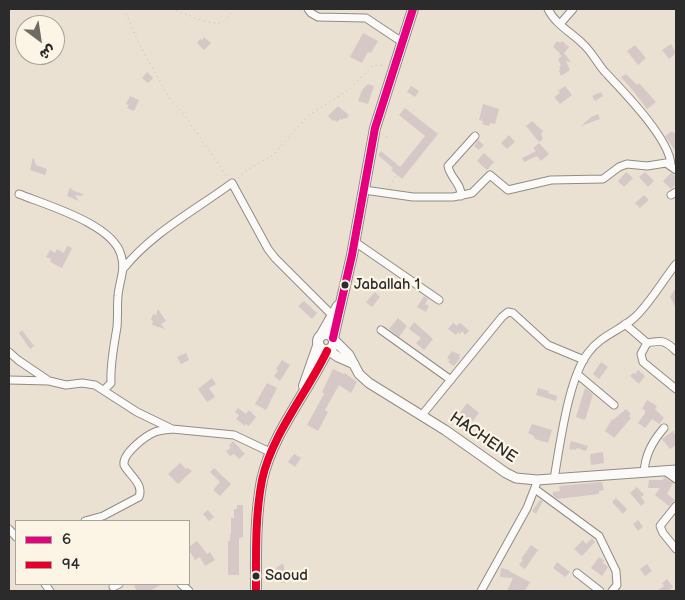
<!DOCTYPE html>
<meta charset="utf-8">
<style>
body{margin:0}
#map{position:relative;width:685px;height:600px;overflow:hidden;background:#eae1d2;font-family:"Balsamiq Sans","Playpen Sans Arabic",sans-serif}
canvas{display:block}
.frame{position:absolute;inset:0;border:10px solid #2b2b2b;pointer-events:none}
.legend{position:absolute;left:15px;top:520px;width:175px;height:65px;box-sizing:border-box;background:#fcf5e5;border:1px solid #a8a49b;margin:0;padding:6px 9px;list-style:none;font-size:15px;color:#2b2b2b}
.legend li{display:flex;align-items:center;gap:10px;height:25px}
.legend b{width:25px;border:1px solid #a8a49b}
.north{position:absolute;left:15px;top:15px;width:50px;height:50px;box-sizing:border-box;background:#fcf5e5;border:1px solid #a8a49b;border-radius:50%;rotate:149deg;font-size:14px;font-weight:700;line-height:20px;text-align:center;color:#2b2b2b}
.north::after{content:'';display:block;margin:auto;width:18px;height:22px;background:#6e6b65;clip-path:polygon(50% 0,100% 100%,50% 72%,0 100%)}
</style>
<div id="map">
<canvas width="685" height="600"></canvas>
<div class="frame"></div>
<ul class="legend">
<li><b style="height:6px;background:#e5007d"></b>6</li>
<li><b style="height:6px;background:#e4002b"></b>94</li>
</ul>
<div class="north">ش</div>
</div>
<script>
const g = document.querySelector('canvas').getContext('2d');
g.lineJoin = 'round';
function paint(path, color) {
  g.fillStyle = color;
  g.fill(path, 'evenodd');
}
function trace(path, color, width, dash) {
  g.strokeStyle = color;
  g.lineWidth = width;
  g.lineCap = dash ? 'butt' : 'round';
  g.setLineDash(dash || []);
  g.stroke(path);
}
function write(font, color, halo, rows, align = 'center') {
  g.font = font + ' "Balsamiq Sans",sans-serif';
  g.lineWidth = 4.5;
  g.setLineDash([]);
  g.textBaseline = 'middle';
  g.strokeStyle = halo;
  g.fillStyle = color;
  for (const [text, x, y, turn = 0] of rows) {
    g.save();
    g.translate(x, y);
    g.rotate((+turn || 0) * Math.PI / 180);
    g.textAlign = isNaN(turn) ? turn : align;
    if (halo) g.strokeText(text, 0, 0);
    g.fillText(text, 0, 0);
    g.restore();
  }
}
paint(new Path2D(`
 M363,33L378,41L371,53L368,52L362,63L350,57Z
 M204,37L211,43L204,50L197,43L200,39L202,40Z
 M557,41L560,43L562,41L569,47L564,53L571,62L566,61L570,70L561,76L559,71L560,70L559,67L561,66L558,59L562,56L559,54L560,53L553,47Z
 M671,44L676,53L669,59L662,50Z
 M635,45L646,58L638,65L627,51Z
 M147,72L153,78L148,83L142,78Z
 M626,74L637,85L639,83L656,102L647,109L635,93L621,77Z
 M368,84L374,86L368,104L358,101L362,90Z
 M411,86L419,91L415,97L407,92Z
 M565,86L572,95L560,104L554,97L560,93L558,91Z
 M601,92L603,96L595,101L592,96Z
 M130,96L139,100L134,111L127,108L129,105L126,104Z
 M483,104L499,109L495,124L490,123L489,126L482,124L483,121L479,120Z
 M338,106L349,115L346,119L344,118L342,120L340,119L337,122L335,120L333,121L328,116Z
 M405,108L438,134L402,179L391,170L393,168L378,155L381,151L400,167L425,136L399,115Z
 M598,114L600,119L581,126L591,117Z
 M532,121L543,131L541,134L543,139L539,142L526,126Z
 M672,131L676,135V152L665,136Z
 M509,135L515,142L507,149L501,143Z
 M478,140L484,145L479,150L474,146Z
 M539,143L549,154L541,161L537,156L524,162L522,158L536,151L533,148Z
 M484,153L494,162L487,170L477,161Z
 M33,157L36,165L47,169L45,175L30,170Z
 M626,172L633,178L624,187L618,181Z
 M645,172L654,181L648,187L639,177Z
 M671,173L676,177V184L671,189L663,181Z
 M70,187L72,190L83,194L82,196L75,195L79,201L67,196Z
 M644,195L649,200L640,208L635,203Z
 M67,246L72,248L62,268L50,262L51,259L46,257L50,250L55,253L57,249L64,253Z
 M676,287V308L670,297Z
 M375,292L380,297L372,307L366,302Z
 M424,296L428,299L425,304L429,306L426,312L417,307Z
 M304,301L317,313L312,319L298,306Z
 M158,309L166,321L161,324L165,329L152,325L153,321L151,320L153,314L156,315Z
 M398,318L407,326L399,337L389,329Z
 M414,322L433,339L424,350L416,343L421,338L409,329Z
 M453,323L457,326L459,323L463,325L469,331L465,335L462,331L460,334L458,332L456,335L448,329Z
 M22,330L34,346L30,349L19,333Z
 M452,351L460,355L459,357L460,358L454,366L448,362L450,360L447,358Z
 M186,353L189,360L181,364L177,357Z
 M282,360L290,365L280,381L274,376L278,371L276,369Z
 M601,362L608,367L599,379L593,374Z
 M333,369L344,374L345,373L357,382L351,393L339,385L325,410L328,412L318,431L307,425L324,394L322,392Z
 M638,370L645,376L639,384L630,376L633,373L635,374Z
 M212,378L216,384L209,388L215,397L207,402L198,389Z
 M267,383L277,388L266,410L255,404Z
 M538,388L549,391L548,393L557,396L556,401L536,395Z
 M585,388L593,394L585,420L576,417Z
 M647,400L657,406L655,409L664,418L659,424L652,419L645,428L638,423L645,413V410L642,409Z
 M467,403L479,413L472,422L460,413Z
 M238,408L246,414L249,410L256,417L249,426L246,424L245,426L236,419L239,415L235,412Z
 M626,409L631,414L629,416L631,418L614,438L605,431L612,419L613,420Z
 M532,424L552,430L548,443L535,439L534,436L528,433Z
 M673,431L676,436V445L670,449L662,439Z
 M233,441L245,454L239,459L234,454L230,456L226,451L231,448L229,446Z
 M571,441L588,446L586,451L577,448L576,450L569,449Z
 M603,452L604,463L591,465L590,454Z
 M294,454L301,458L295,467L288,462Z
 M180,463L186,469L188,468L192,471L178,484L168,474Z
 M214,468L231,484L220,496L213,490L220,482L210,472Z
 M664,477L673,483L667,494L675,500L669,506L655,495L660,488H648L649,480H663Z
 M602,482L604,490L599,491V494L558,499L553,496V492L560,491L559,486Z
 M637,487L644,495L641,497L645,502L641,506L630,493Z
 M616,498L627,509L623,514L612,502Z
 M540,500L543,501L536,514L532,511Z
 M237,505H243V537L239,538V575H228V541H230V534H231V518H234V509H237Z
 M208,510L214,517L209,521L203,514Z
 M638,520L643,527L638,531L633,524Z
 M592,538L595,542L582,556L574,549L583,540L586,544Z
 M197,541L207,554L210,552L215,560L205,566L200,557L195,560L189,550V547Z
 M531,545L538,550L525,569L519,565L523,560L521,559Z
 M599,557L604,560L603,563L608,567L602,576L591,568Z
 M557,562L570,572L565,577L553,568Z
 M283,563L287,582L280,583L276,568Z
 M647,564L652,571L645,576L640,569Z
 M501,568L509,570V571L530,582L525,591H507L513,578L500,577Z
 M667,579L673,587L668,591H657L664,586L662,583Z
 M138,584H162L150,591H137L134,586Z`), '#d6c8c7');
const minor = new Path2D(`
 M308,9L311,13L318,17L366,18L402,42
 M548,9C555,24 572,33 583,44C592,52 597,63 605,72C623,91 670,139 671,165
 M560,24L573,9
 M364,190L413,197H453L472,193L490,175L508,190L551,180L603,179L619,167L627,164L647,166L666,163L676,170
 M19,194C46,205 113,224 121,255C126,269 119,282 118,296C117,306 118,317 117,327C114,346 110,364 111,383L104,390
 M671,195L676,192
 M461,196C462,184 450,178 448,166L475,136
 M355,242L439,300
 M123,269C153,232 194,211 232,183L268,249L275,258L335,318
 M625,324L647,343C661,340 665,340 676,351
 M381,330L451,380
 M647,343L641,354L643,362L676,389
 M9,352L18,360L49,381L66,385L82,383L95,385L137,412L172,429L234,435L272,453
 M577,374L614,405
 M9,380L49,381
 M422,415L502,317L508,312L513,313L548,345L584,360
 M665,471L676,479
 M644,473C645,455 652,442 664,428
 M554,479C560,445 568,379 588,353C600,336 619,331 634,318C649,305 663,280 676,264
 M535,489L599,536L616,571L617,585L612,591
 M676,506L660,526L663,533L676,549
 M85,521L103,516L139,497C144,484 130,476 124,465C122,454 145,436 155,432C160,430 166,430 171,429
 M9,529L16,537
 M577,573L600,591
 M45,584L50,591
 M181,584L189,591
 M113,587L119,584
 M481,591L527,508L536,485`);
const tertiary = new Path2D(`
 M334,340L349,355L359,374L369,383L445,430L506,473L516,478L537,480L676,470
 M328,350L338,357L354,364`);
const secondary = new Path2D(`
 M318 342a8 8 0 1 1 16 0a8 8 0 1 1-16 0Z
 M321,336L338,306
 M333,338L352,255L375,128L413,9
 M304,386L318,346
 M256,591C256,555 255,516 262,480C272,434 307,393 327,351`);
trace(minor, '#908c84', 9);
trace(tertiary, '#908c84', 11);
trace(secondary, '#908c84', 12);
trace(new Path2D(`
 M124,9L139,44L170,99L186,117L228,178
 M171,9C183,12 211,27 223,22C227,20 230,13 233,9
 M382,134L390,139
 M238,178L246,171L273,155L308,116L350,89L371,67L375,65L386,66
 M390,186L396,175
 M9,191L13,193`), '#bdbcb8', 1, [1, 4]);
trace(minor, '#fcfaf8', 7);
trace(tertiary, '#fcfaf8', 9);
trace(secondary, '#fcfaf8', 10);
trace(new Path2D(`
 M333,338L352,255L375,128L413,9`), '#e5007d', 8);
trace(new Path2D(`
 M256,591C256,555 255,516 262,480C272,434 307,393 327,351`), '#e4002b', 8);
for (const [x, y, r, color] of [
 [345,285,4.5,"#2b2b2b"],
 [256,576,4.5,"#2b2b2b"]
]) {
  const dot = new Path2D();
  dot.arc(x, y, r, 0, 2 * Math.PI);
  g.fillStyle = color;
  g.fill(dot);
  trace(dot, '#fcf5e5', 2);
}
write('15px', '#2b2b2b', '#fcf5e5', [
 ["Jaballah 1",354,285],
 ["Saoud",265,576]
], 'left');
write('16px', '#2b2b2b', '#fcf5e5', [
 ["HACHENE",483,438,34]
]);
</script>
